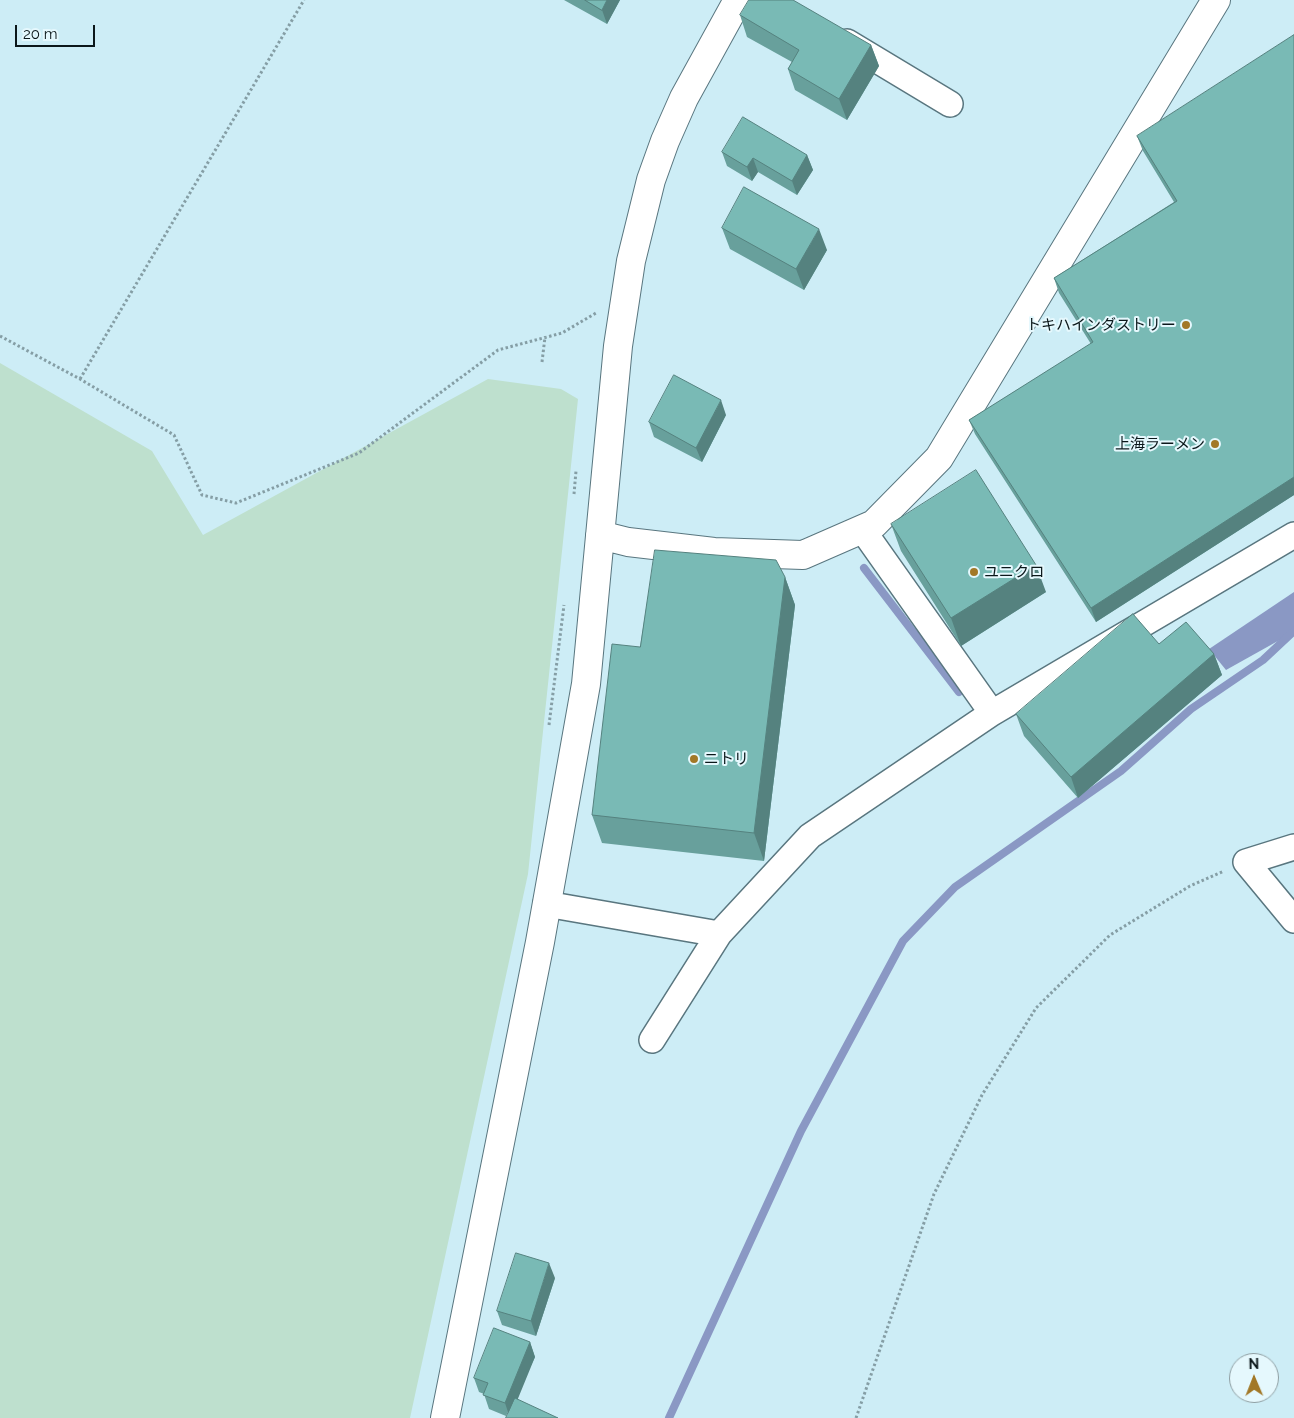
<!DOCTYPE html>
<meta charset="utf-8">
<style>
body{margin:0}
#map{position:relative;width:1294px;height:1418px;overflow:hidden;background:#cdedf6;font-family:Raleway,sans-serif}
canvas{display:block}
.north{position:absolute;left:1229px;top:1353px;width:50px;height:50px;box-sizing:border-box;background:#e5f8fd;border:1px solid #8e9ea2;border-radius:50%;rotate:359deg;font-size:14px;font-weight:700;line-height:20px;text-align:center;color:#0b171a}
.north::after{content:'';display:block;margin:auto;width:18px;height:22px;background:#a27827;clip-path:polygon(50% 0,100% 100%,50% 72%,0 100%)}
.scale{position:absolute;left:15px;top:25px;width:80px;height:22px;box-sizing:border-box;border:2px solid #0b171a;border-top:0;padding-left:6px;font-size:15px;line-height:18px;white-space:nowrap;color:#0b171a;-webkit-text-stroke:4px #e5f8fd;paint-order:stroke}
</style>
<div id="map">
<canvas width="1294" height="1418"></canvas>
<div class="north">N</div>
<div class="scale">20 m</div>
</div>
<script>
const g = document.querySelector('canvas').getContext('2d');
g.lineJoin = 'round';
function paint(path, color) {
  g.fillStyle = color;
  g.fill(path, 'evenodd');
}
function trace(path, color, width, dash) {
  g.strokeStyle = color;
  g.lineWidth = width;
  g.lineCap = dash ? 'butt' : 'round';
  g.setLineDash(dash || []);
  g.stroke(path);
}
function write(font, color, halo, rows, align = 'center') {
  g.font = font + ' Raleway,"Noto Sans JP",sans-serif';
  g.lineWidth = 4;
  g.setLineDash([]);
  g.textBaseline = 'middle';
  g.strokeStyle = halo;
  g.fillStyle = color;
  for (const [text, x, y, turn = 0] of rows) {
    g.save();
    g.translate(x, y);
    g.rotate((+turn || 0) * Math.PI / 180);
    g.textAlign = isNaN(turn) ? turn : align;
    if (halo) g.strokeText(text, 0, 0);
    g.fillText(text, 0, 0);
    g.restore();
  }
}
paint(new Path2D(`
 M0,363L152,451L203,535L488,379L561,389L578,399L528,874L410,1418H0Z`), '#bee0ce');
paint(new Path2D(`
 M1294,592V632L1226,670L1209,649Z`), '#8a98c4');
trace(new Path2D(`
 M864,568L959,692
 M669,1418L801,1131L903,941L955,887L1121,771L1191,709L1263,660L1294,631`), '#8a98c4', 8);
const street = new Path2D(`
 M847,42L950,104
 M862,529L992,713
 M1294,847L1246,862L1294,920
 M546,904L719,934
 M652,1040L719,934L810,836L992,713L1294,535`);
const secondary = new Path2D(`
 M600,535L628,542L714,552L803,555L874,524L939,458L1216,0
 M445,1418L540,942L586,684L618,346L631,261L651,180L665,141L684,98L738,0`);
trace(street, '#59767f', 28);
trace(secondary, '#59767f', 30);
trace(new Path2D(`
 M0,336L80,379L174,435L202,495L236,503L359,453L498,350L562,333L596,313
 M542,362L545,337
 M80,379L304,0
 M574,494L576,471
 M549,725L564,605
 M856,1418L934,1194L982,1095L1036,1008L1110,935L1190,886L1224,871`), '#859ea5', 3, [2.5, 2.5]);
trace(street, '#fff', 25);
trace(secondary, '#fff', 28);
paint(new Path2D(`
 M564,0H620L607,24Z
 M740,15L871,45L879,66L847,120L795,90L788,69L792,62L747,37Z
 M1294,35V495L1096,622L975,434L969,420L1091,344L1059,293L1054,278L1174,202L1143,151L1137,136Z
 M722,152L807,155L813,170L797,195L758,172L752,181L727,166Z
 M722,228L827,250L804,290L730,249Z
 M726,415L702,462L654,437L649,422Z
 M891,524L1046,592L961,646L901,551Z
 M785,577L795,605L764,861L602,843L592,815Z
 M1159,644L1214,654L1222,675L1078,798L1024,736L1016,714Z
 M555,1278L536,1336L502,1325L497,1311Z
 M530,1342L535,1357L506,1416L489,1409L484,1394L479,1392L474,1378Z`), '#68a09c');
paint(new Path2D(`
 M607,0H620L607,24L602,10Z
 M871,45L879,66L847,120L839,99Z
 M807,155L813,170L797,195L792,181Z
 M753,158L758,172L752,181L747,167Z
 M819,229L827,250L804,290L796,269Z
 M721,400L726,415L702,462L696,448Z
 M1294,477V495L1096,622L1091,608Z
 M1036,565L1046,592L961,646L951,618Z
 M785,577L795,605L764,861L754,833Z
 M1214,654L1222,675L1078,798L1071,777Z
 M549,1263L555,1278L536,1336L531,1321Z
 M530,1342L535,1357L510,1418L505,1403Z`), '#55827f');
const building = new Path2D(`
 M585,0H607L602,10Z
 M749,0H793L871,45L839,99L788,69L799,50L740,15Z
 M1294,35V477L1091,608L969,420L1093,342L1054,278L1177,201L1137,136Z
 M743,117L807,155L792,181L753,158L747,167L722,152Z
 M744,187L819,229L796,269L722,228Z
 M674,375L721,400L696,448L649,422Z
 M976,470L1036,565L951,618L891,524Z
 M655,550L776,560L785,577L754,833L592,815L612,644L640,647Z
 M1133,614L1159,644L1186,622L1214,654L1071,777L1016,714Z
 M516,1253L549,1263L531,1321L497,1311Z
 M494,1328L530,1342L505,1403L483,1395L488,1383L474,1378Z
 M515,1398L558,1418H506Z`);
paint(building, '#79bab5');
trace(building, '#55827f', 1);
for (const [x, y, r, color] of [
 [1186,325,5,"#a27827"],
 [1215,444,5,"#a27827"],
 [974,572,5,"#a27827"],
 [694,759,5,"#a27827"]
]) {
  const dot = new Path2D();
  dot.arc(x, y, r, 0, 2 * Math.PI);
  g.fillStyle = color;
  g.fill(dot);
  trace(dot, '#e5f8fd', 2);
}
write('15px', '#0b171a', '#e5f8fd', [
 ["トキハインダストリー",1176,325],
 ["上海ラーメン",1205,444],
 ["ユニクロ",984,572,"left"],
 ["ニトリ",704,759,"left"]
], 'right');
</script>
